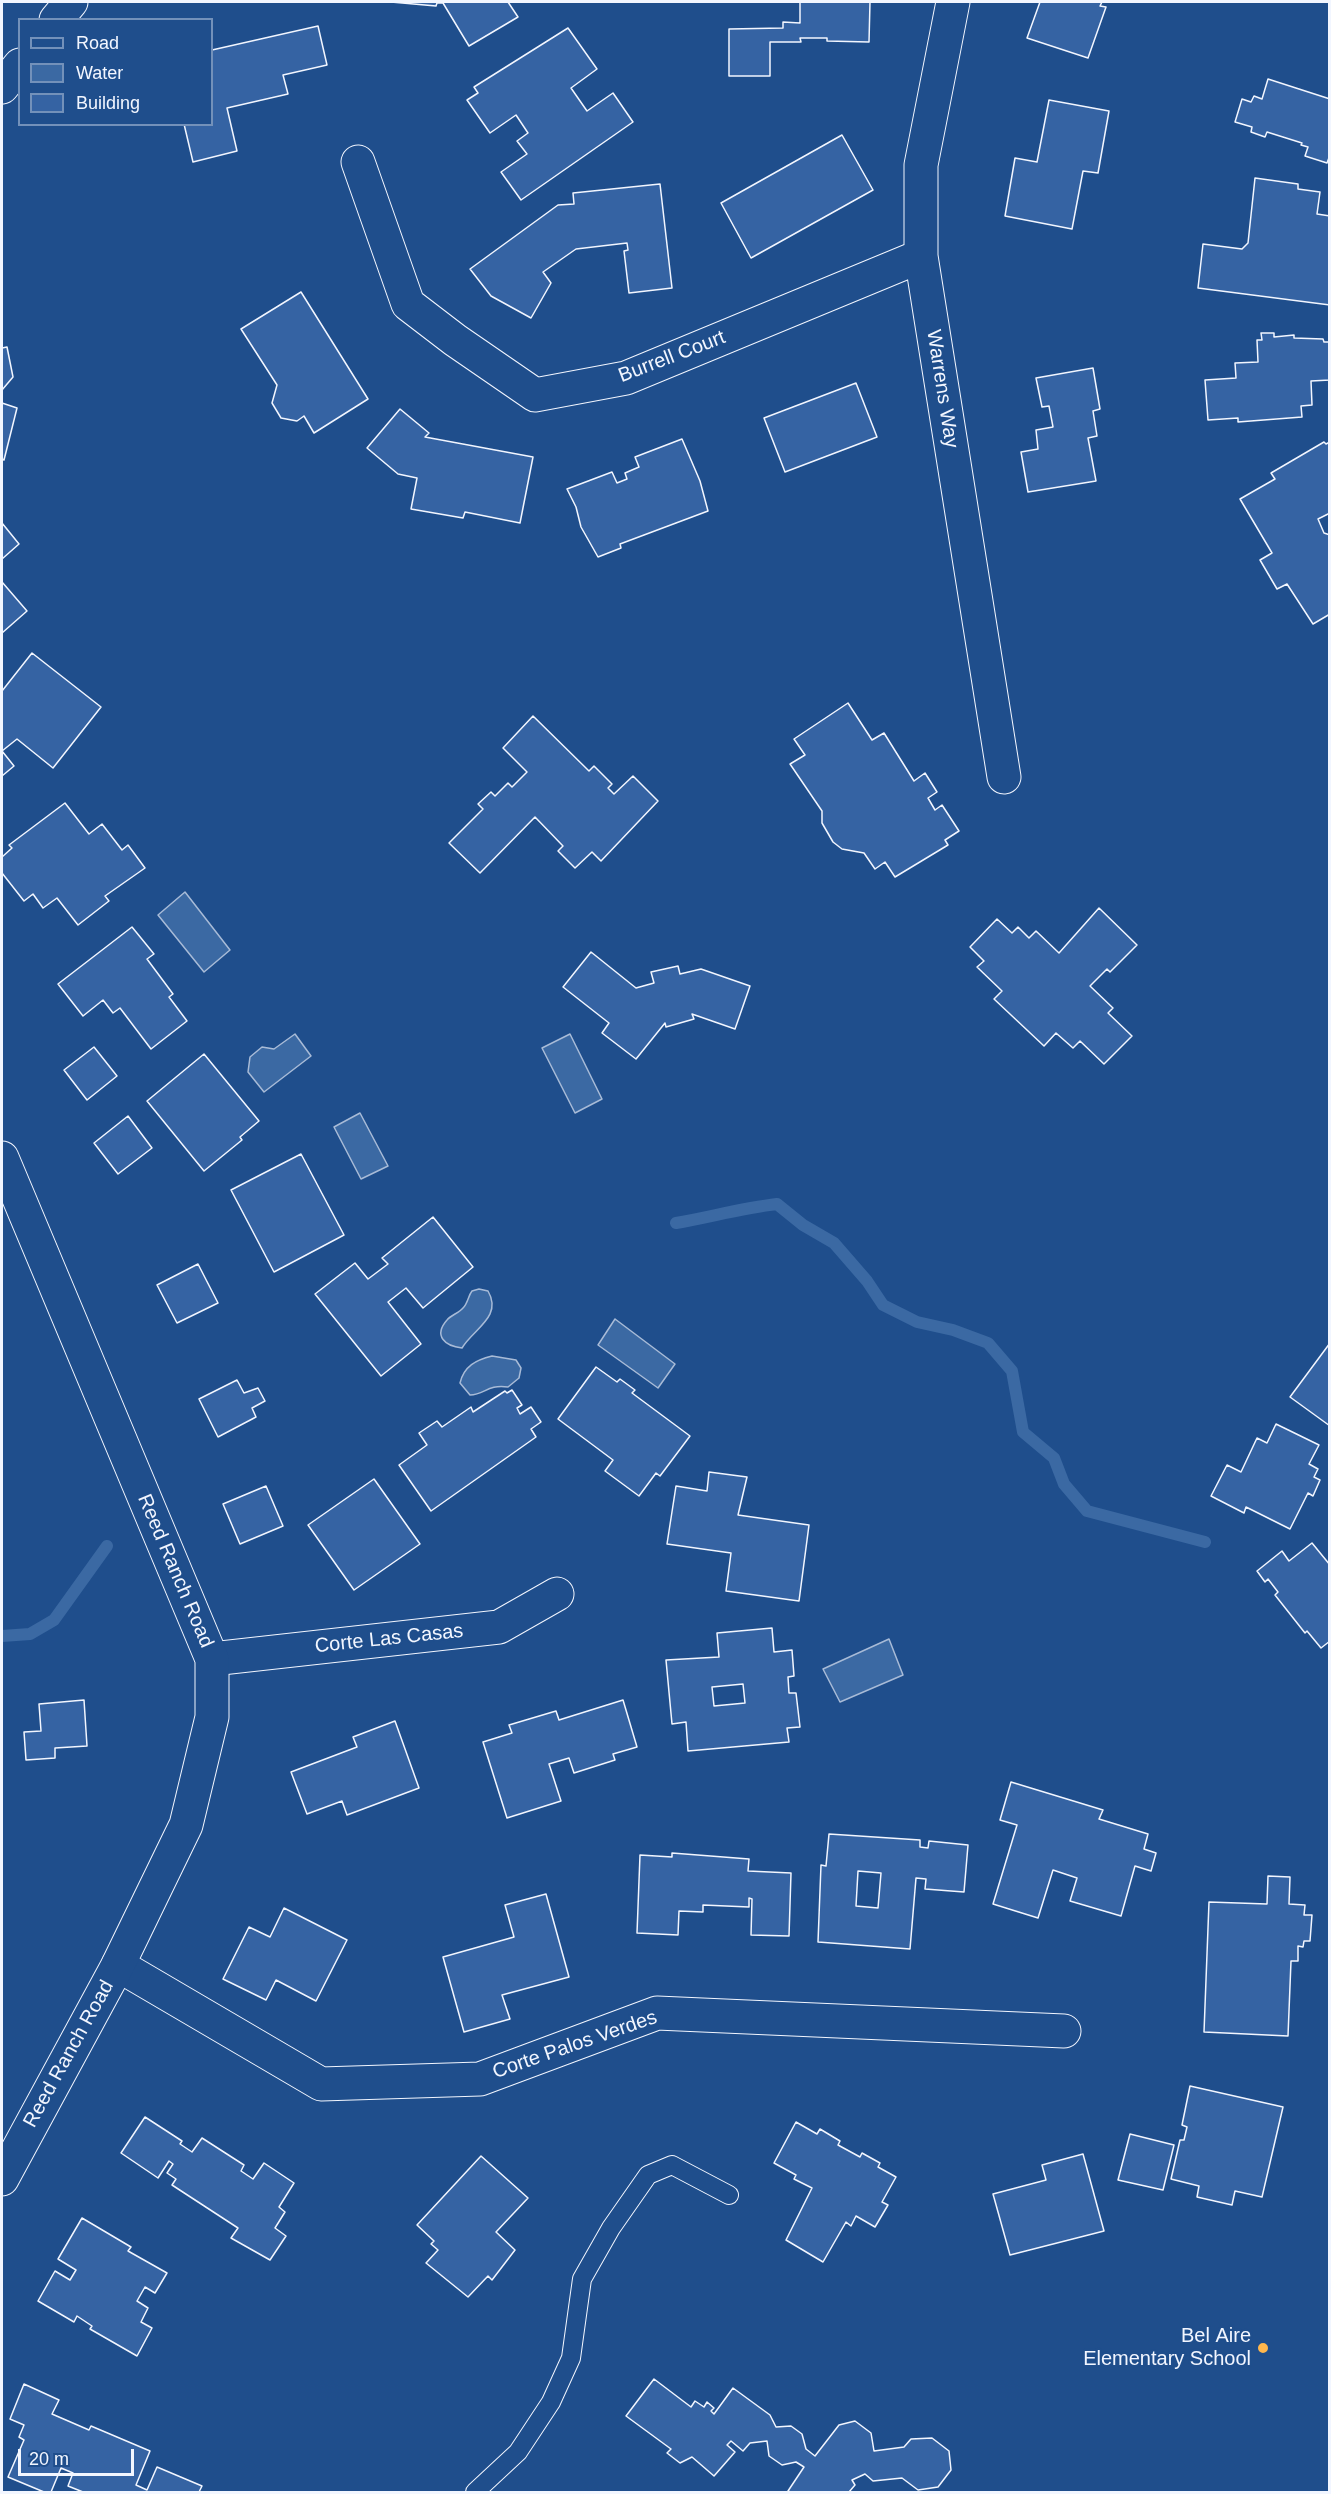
<!DOCTYPE html>
<style>
body{margin:0}
#map{position:relative;width:1331px;height:2494px;overflow:hidden;background:#1f4e8c;font-family:Helvetica,sans-serif}
canvas{display:block}
.frame{position:absolute;inset:0;border:3px solid #f2f6ff;pointer-events:none}
.legend{position:absolute;left:18px;top:18px;width:195px;height:108px;box-sizing:border-box;background:#1f4e8c;border:2px solid #7391ba;margin:0;padding:8px 10px;list-style:none;font-size:18px;color:#f2f6ff}
.legend li{display:flex;align-items:center;gap:12px;height:30px}
.legend b{width:30px;border:2px solid #7391ba}
.scale{position:absolute;left:18px;top:2449px;width:116px;height:27px;box-sizing:border-box;border:3px solid #f2f6ff;border-top:0;padding-left:8px;font-size:18px;line-height:21px;white-space:nowrap;color:#f2f6ff;-webkit-text-stroke:4px #1f4e8c;paint-order:stroke}
</style>
<div id="map">
<canvas width="1331" height="2494"></canvas>
<div class="frame"></div>
<ul class="legend">
<li><b style="height:8px;background:#1f4e8c"></b>Road</li>
<li><b style="height:16px;background:#3b69a3"></b>Water</li>
<li><b style="height:16px;background:#3563a3"></b>Building</li>
</ul>
<div class="scale">20 m</div>
</div>
<script>
const g = document.querySelector('canvas').getContext('2d');
g.lineJoin = 'round';
function paint(path, color) {
  g.fillStyle = color;
  g.fill(path, 'evenodd');
}
function trace(path, color, width, dash) {
  g.strokeStyle = color;
  g.lineWidth = width;
  g.lineCap = dash ? 'butt' : 'round';
  g.setLineDash(dash || []);
  g.stroke(path);
}
function write(font, color, halo, rows, align = 'center') {
  g.font = font + ' Helvetica,sans-serif';
  g.lineWidth = 4.5;
  g.setLineDash([]);
  g.textBaseline = 'middle';
  g.strokeStyle = halo;
  g.fillStyle = color;
  for (const [text, x, y, turn = 0] of rows) {
    g.save();
    g.translate(x, y);
    g.rotate((+turn || 0) * Math.PI / 180);
    g.textAlign = isNaN(turn) ? turn : align;
    if (halo) g.strokeText(text, 0, 0);
    g.fillText(text, 0, 0);
    g.restore();
  }
}
const water = new Path2D(`
 M185,892L230,950L204,972L158,915Z
 M295,1034L311,1056L264,1092L248,1072L250,1057L262,1047L274,1049Z
 M570,1034L602,1099L575,1113L542,1048Z
 M360,1113L388,1166L361,1179L334,1127Z
 M479,1289L488,1291C503,1317 473,1329 462,1348C445,1346 433,1336 447,1320C451,1315 459,1313 463,1308C468,1303 468,1296 472,1291Z
 M615,1319L675,1364L658,1388L598,1345Z
 M492,1356L516,1360L521,1368L519,1378L508,1387C487,1384 485,1395 470,1395L460,1383C464,1366 476,1360 492,1356Z
 M889,1639L903,1675L840,1702L823,1669Z`);
paint(water, '#3b69a3');
trace(water, '#a8bbd7', 1.5);
trace(new Path2D(`
 M676,1223C710,1217 743,1208 777,1204L803,1225L834,1243L867,1281L883,1305L917,1322L953,1330L988,1343L1012,1371L1023,1432L1054,1458L1064,1484L1087,1511L1205,1542
 M2,1636L30,1634L54,1620L107,1546`), '#3b69a3', 12);
const building = new Path2D(`
 M391,2H508L518,17L469,46L443,3H437L436,6Z
 M800,2H870L869,42L827,41V38H800L801,42H770V76H729V29L783,28V22L800,23Z
 M1040,2H1102L1100,6L1106,7L1088,58L1027,38Z
 M318,26L327,65L283,75L288,94L227,108L237,151L193,162L184,124H212V50Z
 M568,28L597,69L571,88L587,111L613,93L633,122L521,200L501,172L527,154L517,141L528,133L516,115L490,133L467,100L478,93L474,87Z
 M1268,79L1330,99V155L1327,163L1305,156L1308,147L1301,145L1302,143L1267,132L1265,137L1251,132L1252,127L1235,122L1242,99L1251,102L1254,96L1262,99Z
 M1049,100L1109,111L1098,173L1083,171L1072,229L1005,216L1015,158L1037,162Z
 M842,135L873,190L751,258L721,203Z
 M1255,178L1298,184V189L1320,192L1317,214L1330,216V305L1198,288L1203,244L1242,249L1248,243Z
 M660,184L672,288L629,293L624,251L628,250L627,243L576,249L543,272L551,283L531,318L491,296L470,269L558,205L574,204L573,193Z
 M301,292L368,399L314,433L304,416L297,421L281,418L272,403L277,385L241,329Z
 M1261,333H1274V337L1294,335V338L1323,339L1324,342H1330V380L1311,381L1312,405L1301,406L1302,417L1238,422V418L1208,420L1205,380L1236,378L1235,363L1258,362L1257,340H1262Z
 M7,347L13,377L2,390V348Z
 M1093,368L1100,409L1093,411L1097,436L1088,438L1096,481L1028,492L1021,452L1038,449L1036,430L1053,427L1049,406L1042,407L1036,378Z
 M856,383L877,437L785,472L764,418Z
 M2,403L17,408L4,460L2,459Z
 M400,409L429,433L425,437L533,457L520,523L465,512L463,518L411,509L417,478L398,474L367,448Z
 M682,439L700,481L708,511L620,544L621,548L598,557L581,527L576,507L567,489L612,472L617,483L627,479L625,473L639,467L635,457Z
 M1324,442L1326,444L1330,442V513L1318,519L1324,533L1330,535V614L1313,624L1287,584L1277,589L1260,560L1272,553L1240,499L1275,479L1271,473Z
 M2,523L19,544L2,559Z
 M2,582L27,611L2,633Z
 M32,653L101,707L53,768L17,739L2,751V691Z
 M848,703L872,740L884,733L914,781L925,773L937,792L928,798L935,810L942,805L959,831L945,840L948,845L895,877L885,862L875,869L864,853L842,849L833,842L822,823V811L790,764L805,755L794,739Z
 M533,716L589,771L594,766L612,784L608,788L614,794L633,776L658,801L601,861L592,852L575,868L558,851L563,846L535,817L480,873L449,843L483,809L478,804L491,792L495,796L508,783L512,787L527,772L503,748Z
 M2,751L14,766L2,776Z
 M65,803L89,834L102,824L122,850L128,845L145,868L105,896L109,901L78,925L57,898L43,908L33,894L24,901L2,873V857L12,848L9,845Z
 M1099,908L1137,945L1110,972L1107,969L1090,986L1113,1008L1108,1013L1132,1036L1104,1064L1080,1041L1073,1048L1056,1033L1044,1046L994,999L1002,991L977,967L984,961L970,947L997,919L1012,933L1018,927L1029,938L1036,931L1059,953Z
 M132,927L154,954L147,959L173,994L169,997L187,1021L151,1049L120,1008L113,1013L103,1000L83,1016L58,984Z
 M591,952L636,988L654,983L651,972L678,966L680,974L701,969L750,986L735,1029L692,1014L694,1019L666,1027L665,1023L636,1059L602,1033L609,1023L563,987Z
 M94,1047L117,1076L87,1100L64,1070Z
 M204,1054L259,1121L240,1137L242,1140L204,1171L147,1101Z
 M128,1116L152,1148L118,1174L94,1143Z
 M301,1154L344,1235L274,1272L231,1190Z
 M433,1217L473,1267L423,1308L406,1288L388,1302L421,1344L381,1376L315,1294L355,1263L368,1279L388,1264L382,1258Z
 M198,1264L218,1303L177,1323L157,1285Z
 M1330,1343V1426L1290,1397Z
 M596,1367L617,1382L620,1379L635,1390L632,1393L690,1436L660,1476L656,1473L639,1496L605,1471L613,1460L558,1419Z
 M237,1380L244,1393L258,1388L265,1401L252,1408L256,1417L218,1437L199,1399Z
 M512,1390L522,1405L517,1408L520,1414L531,1407L541,1422L531,1429L536,1437L431,1511L399,1465L427,1445L419,1433L437,1421L442,1427L471,1407L473,1412L505,1391L507,1393Z
 M1276,1424L1319,1445L1309,1464L1318,1469L1314,1477L1320,1480L1313,1496L1308,1493L1290,1529L1246,1507L1244,1513L1211,1496L1227,1465L1241,1472L1257,1438L1267,1443Z
 M709,1472L747,1477L738,1515L809,1525L799,1601L726,1591L731,1553L667,1544L676,1486L707,1491Z
 M374,1479L420,1544L354,1590L308,1525Z
 M266,1486L283,1526L240,1544L223,1504Z
 M1312,1543L1330,1565V1641L1321,1648L1307,1631L1305,1633L1275,1595L1278,1592L1268,1579L1265,1582L1257,1571L1282,1551L1289,1561Z
 M772,1628L774,1652L792,1650L794,1676L788,1677L789,1693H796L800,1727L787,1728L789,1742L688,1751L686,1722L672,1724L666,1660L719,1657L717,1633ZM743,1684L745,1703L714,1706L712,1687Z
 M84,1700L87,1746L55,1748V1758L26,1760L24,1732L41,1731L39,1704Z
 M623,1700L637,1747L613,1754L615,1760L574,1773L569,1758L549,1764L561,1801L507,1818L483,1742L512,1733L509,1725L556,1711L559,1720Z
 M395,1721L419,1788L347,1815L342,1801L307,1814L291,1772L357,1747L353,1737Z
 M1011,1782L1103,1810L1099,1819L1148,1834L1144,1849L1156,1853L1151,1871L1135,1866L1121,1916L1070,1901L1077,1878L1053,1870L1038,1918L993,1904L1017,1825L1000,1820Z
 M829,1834L920,1840V1847L928,1848L929,1841L968,1845L964,1892L925,1889L926,1879L916,1878L910,1949L818,1942L821,1865L826,1866ZM858,1871L881,1873L878,1908L856,1906Z
 M672,1853L749,1859L748,1871L791,1873L789,1936L751,1935L752,1899L749,1898V1907L703,1905V1912L679,1911L678,1935L637,1933L640,1855L672,1857Z
 M1268,1876L1290,1877L1289,1904L1305,1905L1304,1915H1312L1310,1941H1304L1303,1947L1298,1946V1961H1291L1288,2036L1204,2032L1209,1902L1267,1904Z
 M546,1894L569,1977L502,1995L510,2019L464,2032L443,1957L514,1937L505,1905Z
 M284,1908L347,1940L316,2001L276,1980L266,2000L223,1979L249,1927L270,1937Z
 M1190,2086L1283,2107L1262,2197L1235,2191L1232,2205L1197,2197L1199,2186L1171,2179L1180,2140H1184L1187,2127L1182,2125Z
 M145,2117L182,2141L180,2144L192,2152L202,2138L244,2165L241,2171L253,2179L264,2163L294,2183L279,2207L285,2212L275,2228L286,2236L270,2260L231,2238L238,2228L172,2185L176,2179L167,2173L173,2164L169,2161L158,2178L121,2153Z
 M796,2122L817,2134L820,2129L840,2141L838,2145L860,2157L862,2153L880,2163L878,2167L896,2177L882,2202L888,2205L875,2227L856,2216L851,2226L846,2222L823,2262L786,2240L812,2188L794,2179L796,2175L774,2163Z
 M1130,2134L1174,2145L1163,2190L1118,2180Z
 M1083,2154L1104,2231L1010,2255L993,2194L1046,2180L1042,2165Z
 M481,2156L528,2198L496,2232L515,2250L492,2280L488,2276L468,2297L426,2263L438,2250L431,2244L434,2241L417,2225Z
 M82,2218L131,2247L128,2251L167,2273L155,2293L145,2287L137,2301L148,2308L141,2322L152,2328L137,2356L90,2329L92,2326L77,2316L74,2322L38,2301L55,2271L70,2280L76,2270L58,2259Z
 M654,2379L691,2407L695,2401L704,2407L707,2402L714,2408L711,2411L714,2414L733,2388L770,2415L776,2427L791,2426L802,2434L806,2449L815,2456L839,2425L855,2421L871,2433L874,2451L904,2447L911,2439L932,2438L949,2451L951,2470L938,2487L918,2490L902,2478L873,2481L865,2474L852,2480L855,2485L849,2492H790L788,2491L804,2467L796,2462L782,2465L769,2456L767,2441L750,2443L743,2451L731,2441L727,2445L735,2452L714,2476L692,2457L680,2463L667,2453L671,2449L626,2416Z
 M24,2384L59,2400L52,2414L89,2430L91,2426L150,2451L136,2485L147,2490L157,2467L202,2486L199,2492H83L68,2486L73,2473L61,2468L51,2492H44L8,2477L24,2440L19,2437L24,2425L10,2419Z`);
paint(building, '#3563a3');
trace(building, '#f2f6ff', 1.5);
const lane = new Path2D(`
 M475,2492L518,2452L551,2402L571,2358L582,2279L611,2228L648,2175L672,2165L729,2195`);
const street = new Path2D(`
 M953,2L921,165V256L1004,777
 M358,162L408,304L455,340L535,395L626,378L921,256
 M212,1659L499,1627L557,1594
 M118,1965L321,2084L480,2079L657,2013L1064,2031`);
const secondary = new Path2D(`
 M56,20L71,2
 M2,87L20,65
 M2,1158L212,1659V1717L186,1825L118,1965L2,2179`);
trace(lane, '#f2f6ff', 20);
trace(street, '#f2f6ff', 35);
trace(secondary, '#f2f6ff', 35);
trace(lane, '#1f4e8c', 18);
trace(street, '#1f4e8c', 33);
trace(secondary, '#1f4e8c', 33);
for (const [x, y, r, color] of [
 [1263,2348,6,"#ffb74d"]
]) {
  const dot = new Path2D();
  dot.arc(x, y, r, 0, 2 * Math.PI);
  g.fillStyle = color;
  g.fill(dot);
  trace(dot, '#1f4e8c', 2);
}
write('20px', '#f2f6ff', '#1f4e8c', [
 ["Burrell Court",672,357,-21],
 ["Warrens Way",942,389,81],
 ["Reed Ranch Road",175,1571,67],
 ["Corte Las Casas",389,1639,-6],
 ["Corte Palos Verdes",575,2045,-19],
 ["Reed Ranch Road",69,2054,-61]
]);
write('20px', '#f2f6ff', '#1f4e8c', [
 ["Bel Aire",1251,2336],
 ["Elementary School",1251,2359]
], 'right');
</script>
